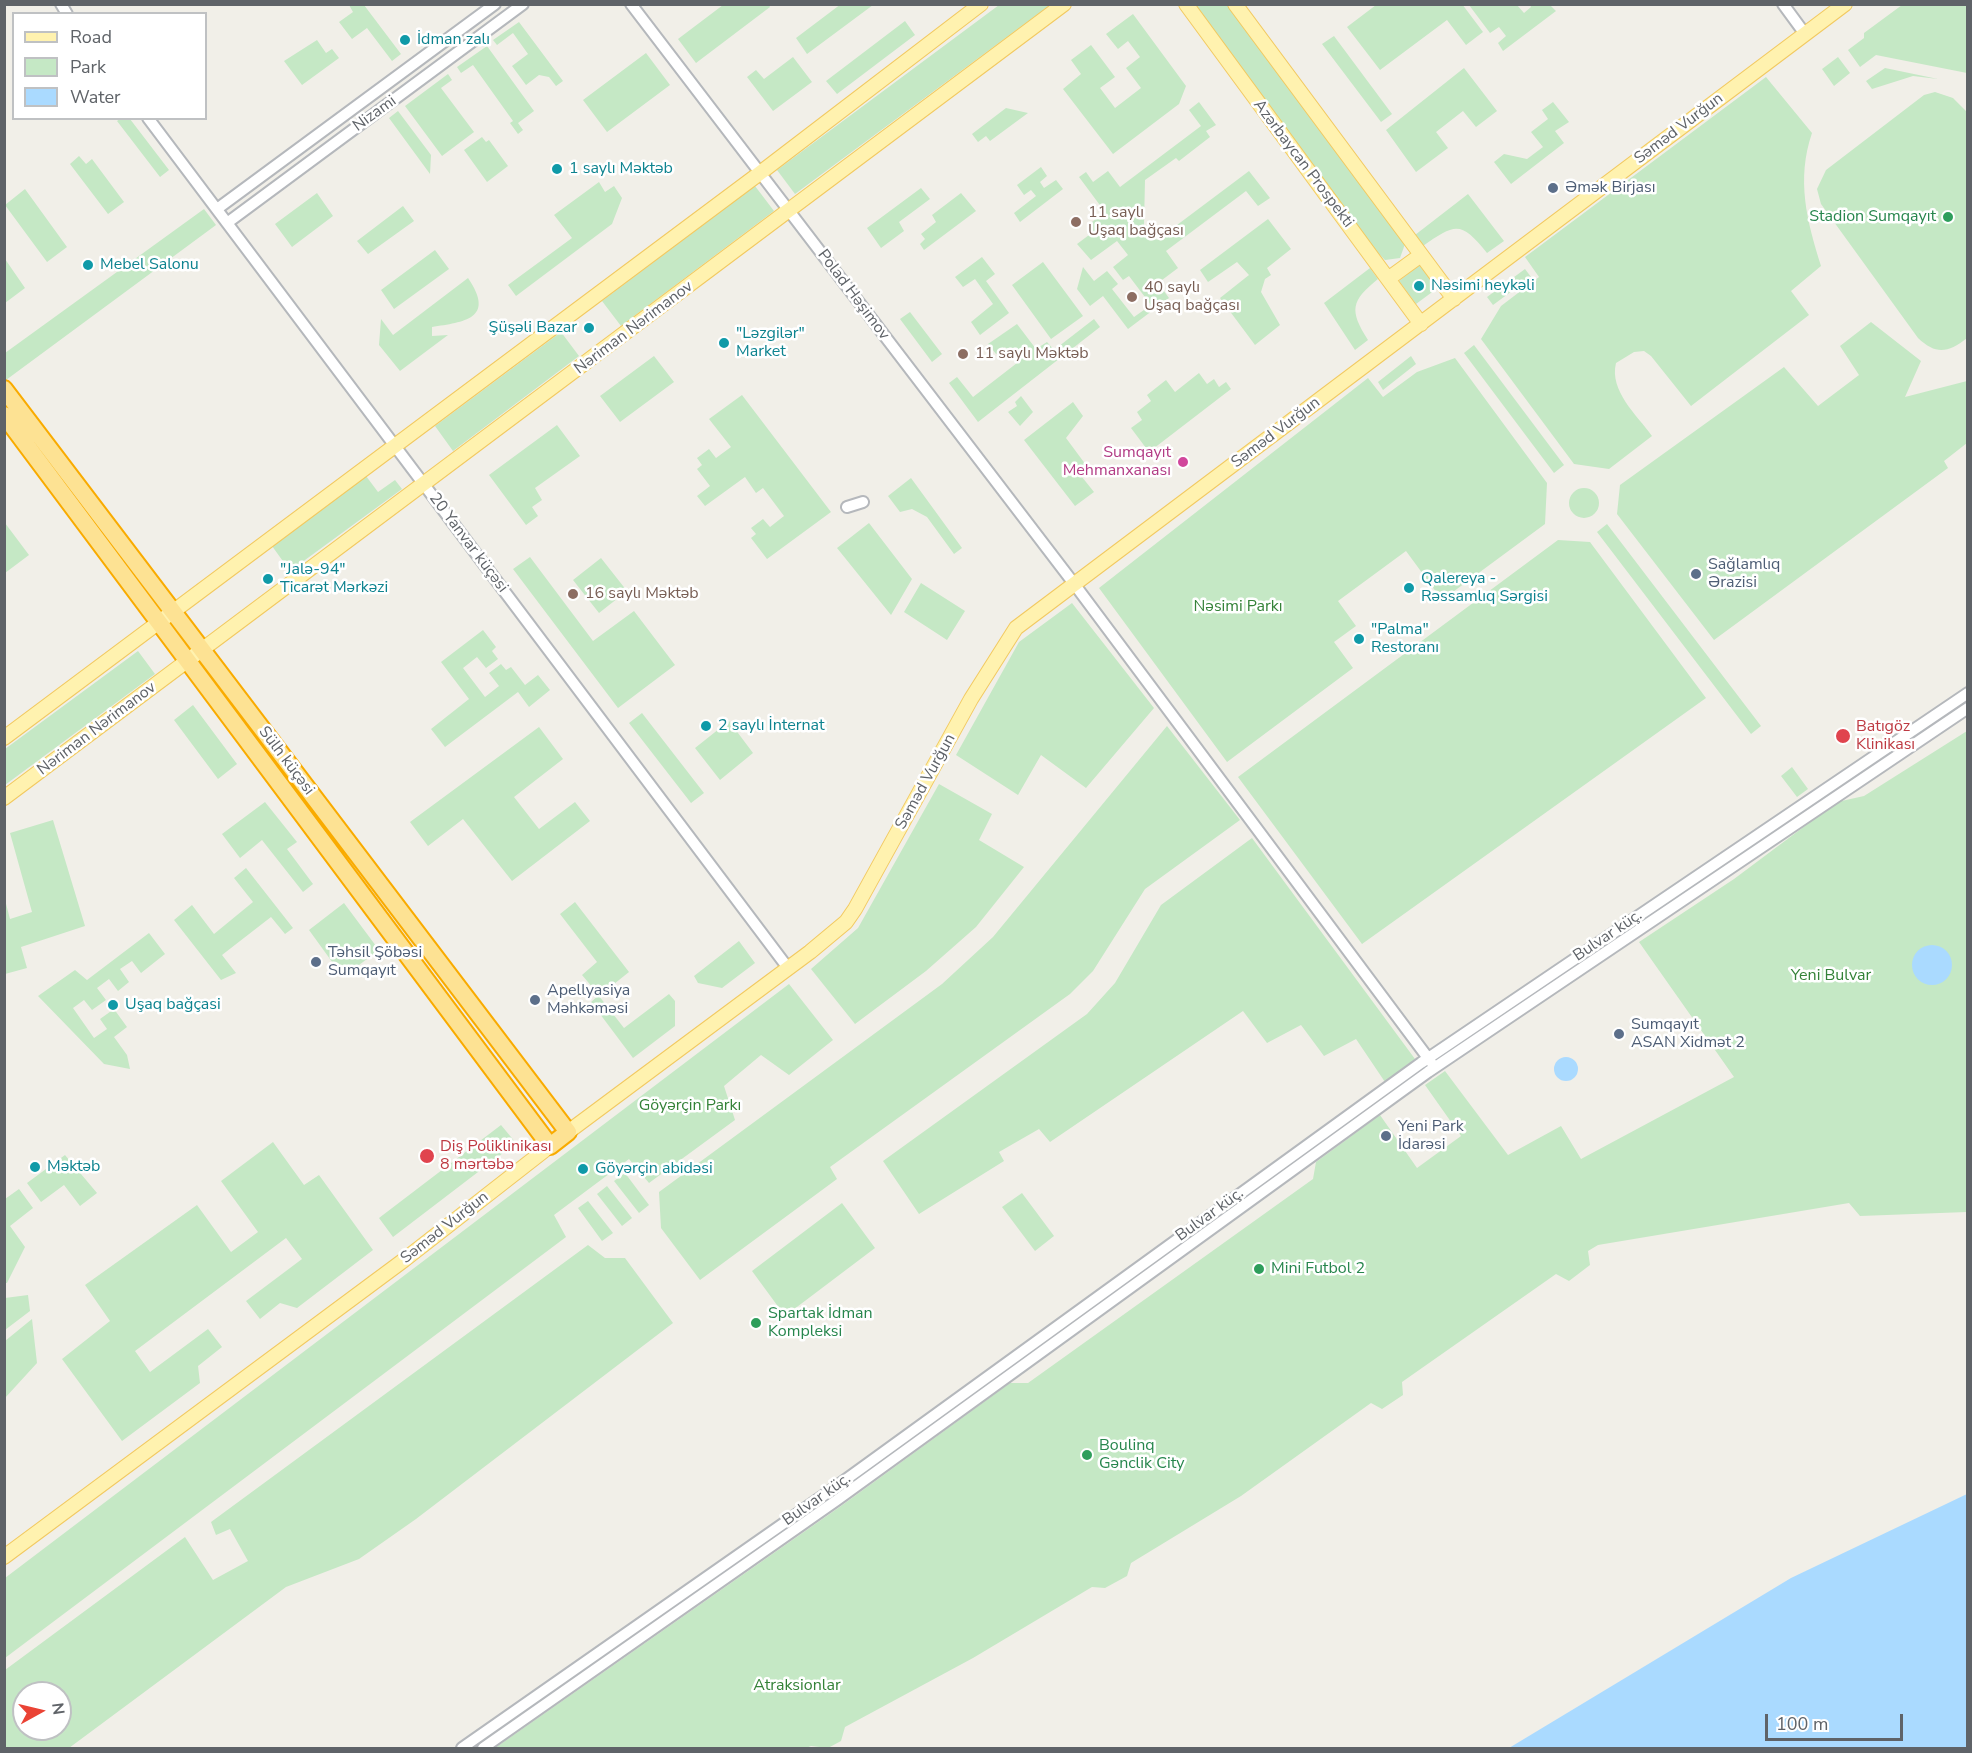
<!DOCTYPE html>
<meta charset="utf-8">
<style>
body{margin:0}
#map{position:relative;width:1972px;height:1753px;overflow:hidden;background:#f1efe8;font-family:"Nunito Sans",sans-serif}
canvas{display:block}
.frame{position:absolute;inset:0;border:6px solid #5f6368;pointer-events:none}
.legend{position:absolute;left:12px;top:12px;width:195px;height:108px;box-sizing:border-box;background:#fff;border:2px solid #bfc1c3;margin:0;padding:8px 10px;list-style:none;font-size:18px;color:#5f6368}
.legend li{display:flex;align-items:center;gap:12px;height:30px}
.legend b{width:30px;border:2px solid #bfc1c3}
.north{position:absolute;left:12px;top:1681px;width:60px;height:60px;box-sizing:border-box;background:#fff;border:2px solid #bfc1c3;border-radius:50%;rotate:82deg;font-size:16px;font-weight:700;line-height:24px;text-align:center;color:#5f6368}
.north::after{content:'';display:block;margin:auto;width:21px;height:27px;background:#ea4335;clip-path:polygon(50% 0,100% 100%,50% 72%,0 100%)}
.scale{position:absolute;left:1765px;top:1714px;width:138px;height:27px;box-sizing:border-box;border:3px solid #5f6368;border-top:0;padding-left:8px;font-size:18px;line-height:21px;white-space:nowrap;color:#5f6368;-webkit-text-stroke:4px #fff;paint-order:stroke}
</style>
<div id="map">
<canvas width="1972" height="1753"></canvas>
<div class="frame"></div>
<ul class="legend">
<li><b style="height:8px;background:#fff2af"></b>Road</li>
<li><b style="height:16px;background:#c5e8c5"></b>Park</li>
<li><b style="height:16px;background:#aadaff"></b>Water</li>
</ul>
<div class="north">N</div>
<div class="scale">100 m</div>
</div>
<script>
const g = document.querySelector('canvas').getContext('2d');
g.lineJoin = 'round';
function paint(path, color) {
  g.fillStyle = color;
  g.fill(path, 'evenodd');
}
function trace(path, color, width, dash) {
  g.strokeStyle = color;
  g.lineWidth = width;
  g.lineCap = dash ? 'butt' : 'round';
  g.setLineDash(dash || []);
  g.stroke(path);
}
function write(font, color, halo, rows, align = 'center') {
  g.font = font + ' "Nunito Sans",sans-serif';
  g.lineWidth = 5;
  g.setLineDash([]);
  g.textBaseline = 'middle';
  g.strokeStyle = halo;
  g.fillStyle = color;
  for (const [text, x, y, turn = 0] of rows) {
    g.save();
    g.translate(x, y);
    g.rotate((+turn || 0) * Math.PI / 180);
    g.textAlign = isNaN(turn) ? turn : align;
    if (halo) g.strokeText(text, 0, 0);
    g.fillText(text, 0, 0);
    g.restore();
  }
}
paint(new Path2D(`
 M841,4L873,5L807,54L796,38Z
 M1462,4L1483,32L1466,45L1447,20L1380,70L1347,27L1376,5Z
 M349,5H364L401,54L392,61L367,28L352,39L339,22L353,12Z
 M769,5L770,7L696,63L678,39L723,5Z
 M999,5H1050L795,194L777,170Z
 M1194,5H1228L1400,237L1405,244L1400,258L1385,260L1378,253Z
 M1469,5H1517L1524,13L1531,7L1530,5H1550L1556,11L1503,51L1498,43L1506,36L1499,27L1490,33Z
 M1902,5H1967V73L1876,55L1860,67L1848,50L1864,38V33Z
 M1133,14L1186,86L1179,104L1113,154L1063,89L1081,74L1071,60L1091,45L1115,77L1100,88L1115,108L1141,88L1126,68L1140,57L1128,41L1118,49L1106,34Z
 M905,21L915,35L837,94L826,81Z
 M519,22L563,81L556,86L549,77L539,75L526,85L512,66L528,54L513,33L497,45L493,40Z
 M1334,36L1392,114L1381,122L1322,44Z
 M317,40L326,53L332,49L339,58L302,85L284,61Z
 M487,46L534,111L518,123L523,130L518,134L510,123L513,121L473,65L461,73L457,67Z
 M646,53L670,85L607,132L583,100Z
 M793,57L812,82L773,111L747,77L756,70L764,79Z
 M1838,57L1850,73L1834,86L1822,69Z
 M1464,68L1497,111L1476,127L1463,111L1436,132L1448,148L1416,172L1386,130Z
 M1885,68L1938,79L1913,76L1872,89L1866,81Z
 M448,74L452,80L441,88L474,132L442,156L405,106Z
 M1766,77L1812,133C1796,180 1807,221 1821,266L1791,291L1809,315L1691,406L1651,356L1644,351L1634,352L1616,363C1609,391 1637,415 1652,436L1609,469L1574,464L1481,339L1501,306L1539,277L1525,257Z
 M1935,92L1953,98L1967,112V338C1948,353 1936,355 1918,338L1821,204L1817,189L1826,170L1924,95Z
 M1199,102L1216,125L1206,131L1210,137L1179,161L1176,158L1145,180L1144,225L1157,240L1249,171L1270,198L1258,206L1246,191L1166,251L1178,268L1158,283L1169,298L1128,329L1103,296L1090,306L1077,289L1083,267L1094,281L1107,271L1118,284L1112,289L1134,317L1151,305L1129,276L1123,280L1113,267L1128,255L1117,241L1091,260L1077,244L1093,232L1088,225L1105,212L1079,177L1086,172L1093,182L1108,171L1120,187L1201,126L1189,110Z
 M1553,102L1569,122L1555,131L1564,143L1511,184L1494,162L1504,154L1527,159L1543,147L1531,132L1548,119L1542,110Z
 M1006,108L1028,113L990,141L986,136L978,142L972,134Z
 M398,111L431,155L430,174L389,118Z
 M121,118L130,119L169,170L160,177L117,121Z
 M482,137L486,142L489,140L508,166L487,182L464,150Z
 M79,156L86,164L92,159L124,202L108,214L70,164Z
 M1041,167L1047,176L1040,182L1044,188L1056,180L1063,189L1020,222L1014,213L1036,196L1031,190L1024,195L1017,185Z
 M599,182L605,192L614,186L622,198L612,224L516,296L508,285L572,238L554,215Z
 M755,186L774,211L621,326L602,301Z
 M921,188L930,199L899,222L904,231L881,248L867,228Z
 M25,189L67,247L47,262L5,205Z
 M317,193L333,216L292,247L275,224Z
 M961,193L976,211L924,250L920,244L925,239L921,234L936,222L932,215Z
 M1468,194L1504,241L1487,253C1461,221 1456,223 1423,246L1415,235Z
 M403,206L414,221L368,254L357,241Z
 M204,209L216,225L6,380L5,353Z
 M1268,219L1291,249L1267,268L1271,275L1265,279L1261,292L1280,325L1255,345L1220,298L1249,275L1237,262L1208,282L1200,270Z
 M435,250L449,269L394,309L381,290Z
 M982,257L995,274L986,281L1009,313L980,335L971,322L993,304L975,279L963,287L955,277Z
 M5,259L25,288L5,303H4Z
 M1043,262L1083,316L1051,339L1012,285Z
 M1421,264L1439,287L1416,304L1399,281Z
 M1370,268L1378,279C1351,301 1349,310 1368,340L1355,350L1324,303Z
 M1525,269L1531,277L1493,305L1487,297Z
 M468,278C496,319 464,322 432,327V336L448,335L400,371L379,345L381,319L393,335Z
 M910,312L942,354L932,362L900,319Z
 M1094,319L1100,327L978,422L949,383L957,377L973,397L1017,363L1005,347L996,354L988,344L1017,324L1036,349L1047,342L1054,350Z
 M1871,322L1921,361L1905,397L1967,381V443L1944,461L1948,468L1714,640L1617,514L1620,485L1784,367L1818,406L1859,375L1840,346Z
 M561,332L579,356L453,451L435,426Z
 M1474,345L1564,465L1554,473L1464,353Z
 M654,356L674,382L620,422L600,396Z
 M1411,356L1416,364L1383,390L1378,382Z
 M1455,358L1547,483L1545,524L1442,600L1406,551L1338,601L1356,626L1334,642L1353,668L1227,762L1099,588L1368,378L1383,397L1417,372Z
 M1199,373L1207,384L1214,379L1219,387L1226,382L1231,389L1149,452L1131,428L1142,420L1137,412L1151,401L1147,395L1166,380L1175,392Z
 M742,395L831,512L767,559L751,538L756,534L751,528L763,519L770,527L784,516L763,488L756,493L745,477L705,506L697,496L710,486L697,469L702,465L697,458L709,449L716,458L731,447L709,419Z
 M1021,396L1033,412L1020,426L1008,412L1017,406L1015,402Z
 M1073,402L1083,416L1066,438L1086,465L1078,472L1094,492L1075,506L1024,440Z
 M557,425L580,456L535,488L542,500L532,507L538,516L526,525L489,475Z
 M366,476L378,492L395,480L402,489L290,571L272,546Z
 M911,478L962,548L954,554L927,517L912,509L900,512L888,496Z
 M1569 503a15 15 0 1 1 30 0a15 15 0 1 1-30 0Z
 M5,523L29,555L5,573Z
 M869,523L912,579L891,615L837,548Z
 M1607,524L1761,726L1751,734L1597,532Z
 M1558,540L1590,542L1706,698L1362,944L1238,777Z
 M530,557L593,641L634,611L675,665L618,708L513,569Z
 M601,558L627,591L599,613L573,580Z
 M921,583L965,611L947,640L904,612Z
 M1072,603L1154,708L1086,788L1041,755L1018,795L956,755L1019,642Z
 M483,630L496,647L492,651L498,659L486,668L477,657L463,668L485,697L499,686L489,673L501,664L506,670L511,667L525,685L538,675L550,690L529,707L518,692L445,747L431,729L469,699L441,662Z
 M138,651L155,674L5,785V749Z
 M193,705L237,764L218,779L174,720Z
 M642,713L704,793L691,803L629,723Z
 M729,721L753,753L720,780L695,748Z
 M1167,726L1240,820L1145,889L1093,971L1070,994L830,1167L837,1179L700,1280L661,1228L659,1192L942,984L993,937Z
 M539,727L563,759L514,797L539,829L575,802L590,821L512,881L463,819L428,846L410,822Z
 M1967,731V1212L1860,1216L1849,1203L1598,1245L1588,1251L1590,1265L1569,1281L1556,1274L1402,1382L1403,1395L1382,1409L1371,1403L1241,1496L1131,1563L1127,1576L1105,1588L1092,1587L973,1658L845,1727L841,1741L828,1748L811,1746L806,1748H495L841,1506L1010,1383H1028L1313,1179L1316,1162L1380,1115L1417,1168L1461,1136L1425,1085L1445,1071L1508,1155L1561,1126L1581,1159L1734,1077L1639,942L1734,879L1837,802L1864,796Z
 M1792,767L1808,789L1797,797L1781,776Z
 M939,784L992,814L979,840L1024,867L976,927L926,971L855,1024L811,969L858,928Z
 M265,802L297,842L287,849L313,884L303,892L262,840L240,858L222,834Z
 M53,820L85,926L21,947L27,968L5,974V900L10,919L32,912L10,833Z
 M1252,838L1415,1059L1385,1082L1356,1039L1324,1056L1301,1025L1267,1043L1243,1011L1050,1142L1039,1129L999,1152L1004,1161L919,1214L883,1161L1087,1014L1115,983L1161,905Z
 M246,868L293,928L285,934L271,917L222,955L236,973L221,980L174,920L192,905L214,934L253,902L234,878Z
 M575,902L629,972L599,996L624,1028L669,994L675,1001V1026L633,1058L591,1002L599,995L582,975L597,962L560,914Z
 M344,903L379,950L343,977L309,930Z
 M149,933L165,954L141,973L132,961L120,969L129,982L118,991L109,979L97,988L106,1000L92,1010L84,1000L73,1008L94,1038L107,1029L100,1019L114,1009L127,1027L114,1037L127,1055L130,1069L104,1064L38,996L75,970L87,980Z
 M739,941L755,963L722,988L698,983L694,976Z
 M789,984L833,1040L789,1075L761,1055L724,1086L735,1120L649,1183L629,1159L554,1215L566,1237L5,1658V1578Z
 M501,1125L516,1143L393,1237L379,1218Z
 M273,1142L304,1185L319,1175L373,1250L297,1308L280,1303L260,1319L246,1301L302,1259L286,1238L135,1351L150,1372L208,1329L222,1347L198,1366L200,1383L122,1441L62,1359L110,1321L85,1285L197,1205L231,1252L258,1232L221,1181Z
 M65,1155L97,1193L80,1206L64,1185L41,1202L27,1183Z
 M625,1173L649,1205L639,1213L614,1181Z
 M607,1186L632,1218L622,1226L597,1194Z
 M19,1189L33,1208L10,1226L25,1247L7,1283H5V1199Z
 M1022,1193L1054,1236L1035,1251L1002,1207Z
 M588,1201L613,1233L602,1241L578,1208Z
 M842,1203L875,1248L785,1316L752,1271Z
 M588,1245L605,1258H625L673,1323L416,1519L359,1559L286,1587L69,1748H5V1670L185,1537L213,1580L248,1561L230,1529L216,1535L211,1522ZM47,1685L69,1699L60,1705V1729H24V1693H52Z
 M28,1295L30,1311L5,1330V1298Z
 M32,1319L37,1363L5,1398V1341Z`), '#c5e8c5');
paint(new Path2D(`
 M1912 965a20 20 0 1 1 40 0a20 20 0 1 1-40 0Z
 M1554 1069a12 12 0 1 1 24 0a12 12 0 1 1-24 0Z
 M1967,1494V1748H1509L1791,1578Z`), '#aadaff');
const minor = new Path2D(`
 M61,4L67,14
 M631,4L1075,585L1431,1062
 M1783,4L1805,34
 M148,118L788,968
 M217,209L495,4
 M227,223L523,4
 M847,507L863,502
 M462,1748L830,1491L1421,1063L1968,693
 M483,1748L837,1500L1428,1072L1968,708`);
const major = new Path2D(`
 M1186,4L1421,324
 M1235,4L1454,299
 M1388,279L1421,255
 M4,738L760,173L981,4
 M4,798L1064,4
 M568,1132L810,952L846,922L855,909L971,699L1016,628L1845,4
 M4,1557L404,1260L550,1146`);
const highway = new Path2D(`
 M4,389L568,1132L550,1146L4,415`);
trace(minor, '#b5b8bc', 14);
trace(major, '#f2c960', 16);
trace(highway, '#f9ab00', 20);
trace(minor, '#fff', 10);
trace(major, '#fff2af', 14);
trace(highway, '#fde293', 16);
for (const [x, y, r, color] of [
 [405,40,6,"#0f9aa8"],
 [557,169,6,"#0f9aa8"],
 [1553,188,6,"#5c6f8a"],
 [1948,217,6,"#2e9e5b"],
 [1076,222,6,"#8d6e63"],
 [88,265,6,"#0f9aa8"],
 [1419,286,6,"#0f9aa8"],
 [1132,297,6,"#8d6e63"],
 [589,328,6,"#0f9aa8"],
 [724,343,6,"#0f9aa8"],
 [963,354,6,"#8d6e63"],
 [1183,462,6,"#d1479c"],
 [1696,574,6,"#5c6f8a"],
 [268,579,6,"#0f9aa8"],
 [1409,588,6,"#0f9aa8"],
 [573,594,6,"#8d6e63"],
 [1359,639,6,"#0f9aa8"],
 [706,726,6,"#0f9aa8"],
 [1843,736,8,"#e0444e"],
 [316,962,6,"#5c6f8a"],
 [535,1000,6,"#5c6f8a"],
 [113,1005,6,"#0f9aa8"],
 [1619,1034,6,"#5c6f8a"],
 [1386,1136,6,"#5c6f8a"],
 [427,1156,8,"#e0444e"],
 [35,1167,6,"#0f9aa8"],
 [583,1169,6,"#0f9aa8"],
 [1259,1269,6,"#2e9e5b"],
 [756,1323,6,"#2e9e5b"],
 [1087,1455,6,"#2e9e5b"]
]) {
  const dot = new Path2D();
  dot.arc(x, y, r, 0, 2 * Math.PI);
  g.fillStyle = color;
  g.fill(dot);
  trace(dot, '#fff', 2);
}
write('16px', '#0d838f', '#fff', [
 ["İdman zalı",417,40],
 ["1 saylı Məktəb",569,169],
 ["Mebel Salonu",100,265],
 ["Nəsimi heykəli",1431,286],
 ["Şüşəli Bazar",577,328,"right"],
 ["\"Ləzgilər\"",736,334],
 ["Market",736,352],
 ["\"Jalə-94\"",280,570],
 ["Ticarət Mərkəzi",280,588],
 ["Qalereya -",1421,579],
 ["Rəssamlıq Sərgisi",1421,597],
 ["\"Palma\"",1371,630],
 ["Restoranı",1371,648],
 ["2 saylı İnternat",718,726],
 ["Uşaq bağçasi",125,1005],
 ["Məktəb",47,1167],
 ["Göyərçin abidəsi",595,1169]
], 'left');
write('16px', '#5f6368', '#fff', [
 ["Nizami",375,114,-36],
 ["Səməd Vurğun",1679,129,-37],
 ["Azərbaycan Prospekti",1303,164,53],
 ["Polad Həşimov",853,295,53],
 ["Nəriman Nərimanov",634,328,-37],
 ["Səməd Vurğun",1276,433,-37],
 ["20 Yanvar küçəsi",468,543,53],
 ["Nəriman Nərimanov",97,729,-37],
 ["Sülh küçəsi",286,761,53],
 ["Səməd Vurğun",926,782,-61],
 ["Bulvar küç.",1608,936,-34],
 ["Bulvar küç.",1210,1215,-36],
 ["Səməd Vurğun",445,1228,-38],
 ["Bulvar küç.",817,1500,-35]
]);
write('16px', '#4e5e75', '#fff', [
 ["Əmək Birjası",1565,188],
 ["Sağlamlıq",1708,565],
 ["Ərazisi",1708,583],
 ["Təhsil Şöbəsi",328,953],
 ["Sumqayıt",328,971],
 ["Apellyasiya",547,991],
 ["Məhkəməsi",547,1009],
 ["Sumqayıt",1631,1025],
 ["ASAN Xidmət 2",1631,1043],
 ["Yeni Park",1398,1127],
 ["İdarəsi",1398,1145]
], 'left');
write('16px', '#785e54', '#fff', [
 ["11 saylı",1088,213],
 ["Uşaq bağçası",1088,231],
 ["40 saylı",1144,288],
 ["Uşaq bağçası",1144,306],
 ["11 saylı Məktəb",975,354],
 ["16 saylı Məktəb",585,594]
], 'left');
write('16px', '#27864d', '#fff', [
 ["Stadion Sumqayıt",1936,217,"right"],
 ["Mini Futbol 2",1271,1269],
 ["Spartak İdman",768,1314],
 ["Kompleksi",768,1332],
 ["Boulinq",1099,1446],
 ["Gənclik City",1099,1464]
], 'left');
write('16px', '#b23c85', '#fff', [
 ["Sumqayıt",1171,453],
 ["Mehmanxanası",1171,471]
], 'right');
write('16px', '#348238', '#fff', [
 ["Nəsimi Parkı",1238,607],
 ["Yeni Bulvar",1831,976],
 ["Göyərçin Parkı",690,1106],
 ["Atraksionlar",797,1686]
]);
write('16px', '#be3a42', '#fff', [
 ["Batıgöz",1856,727],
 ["Klinikası",1856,745],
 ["Diş Poliklinikası",440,1147],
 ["8 mərtəbə",440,1165]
], 'left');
</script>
